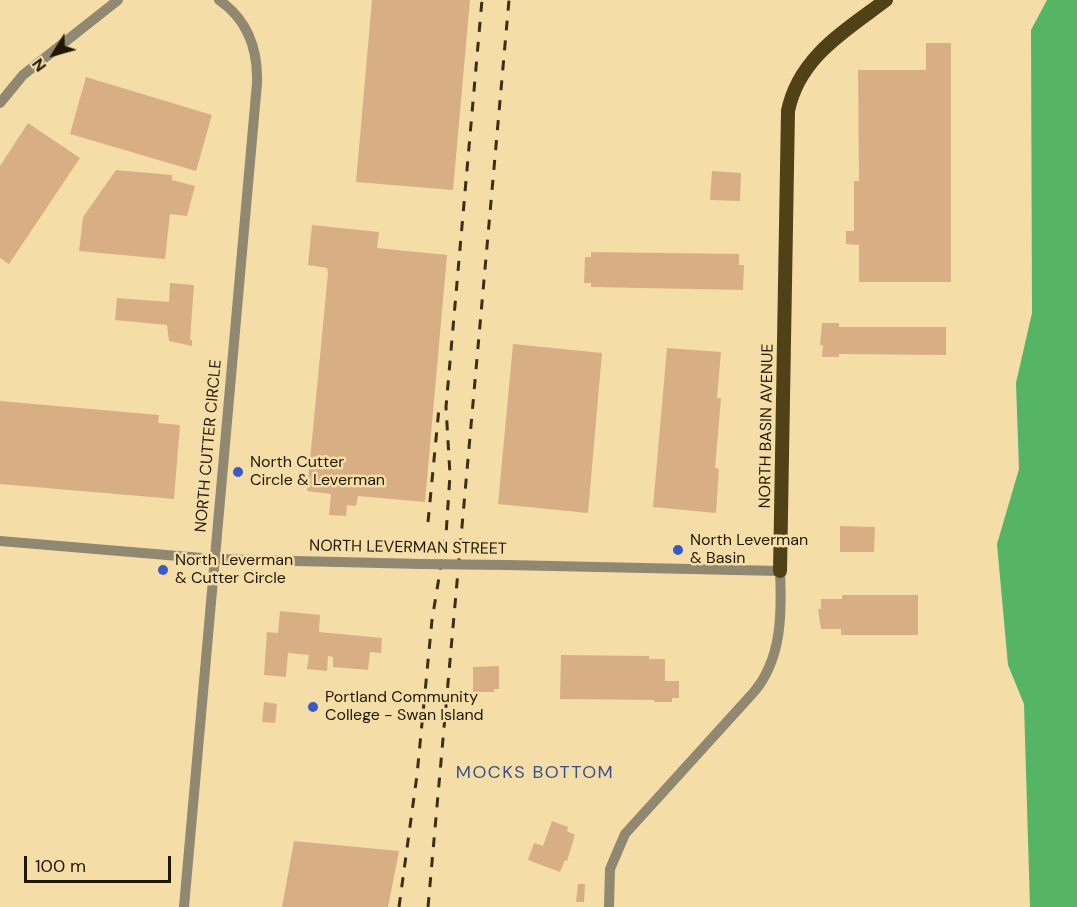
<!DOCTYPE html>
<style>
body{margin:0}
#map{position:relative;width:1077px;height:907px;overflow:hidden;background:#f5dda8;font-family:"DM Sans",sans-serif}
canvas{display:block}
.north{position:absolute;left:24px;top:24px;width:60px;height:60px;-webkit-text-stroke:4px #f5dda8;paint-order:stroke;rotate:233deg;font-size:16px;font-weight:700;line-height:24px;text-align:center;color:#201804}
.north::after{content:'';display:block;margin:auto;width:21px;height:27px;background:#201804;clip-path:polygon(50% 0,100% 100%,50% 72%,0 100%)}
.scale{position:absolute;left:24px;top:856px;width:147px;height:27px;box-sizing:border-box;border:3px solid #201804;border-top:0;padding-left:8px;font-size:18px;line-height:21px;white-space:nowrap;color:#201804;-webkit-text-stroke:4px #f5dda8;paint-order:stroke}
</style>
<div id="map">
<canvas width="1077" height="907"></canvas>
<div class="north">N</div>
<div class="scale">100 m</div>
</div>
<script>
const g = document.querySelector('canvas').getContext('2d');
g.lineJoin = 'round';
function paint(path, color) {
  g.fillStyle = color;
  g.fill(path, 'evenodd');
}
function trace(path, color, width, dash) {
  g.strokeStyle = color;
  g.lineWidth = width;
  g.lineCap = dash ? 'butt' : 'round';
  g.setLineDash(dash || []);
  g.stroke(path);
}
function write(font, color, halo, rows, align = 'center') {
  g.font = font + ' "DM Sans",sans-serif';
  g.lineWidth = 5;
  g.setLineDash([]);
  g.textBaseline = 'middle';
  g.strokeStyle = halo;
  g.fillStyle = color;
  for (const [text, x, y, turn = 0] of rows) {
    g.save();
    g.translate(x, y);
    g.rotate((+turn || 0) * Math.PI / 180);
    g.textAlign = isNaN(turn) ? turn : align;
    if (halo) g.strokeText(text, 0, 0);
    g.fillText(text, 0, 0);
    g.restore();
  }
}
paint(new Path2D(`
 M1047,0H1077V907H1030L1024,704L1008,665L997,544L1019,469L1016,383L1032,313L1031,30Z`), '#55b564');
paint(new Path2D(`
 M372,0H470L453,190L356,182Z
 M926,43H951V282H859V245L846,244V231H854V181H859L858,70H926Z
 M86,77L212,115L196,171L70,134Z
 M28,123L80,158L9,264L0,258V166Z
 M116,170L172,175V180L195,186L187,216L170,214L165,259L79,251L83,217Z
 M712,171L741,173L740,201L710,200Z
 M312,225L379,232L377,248L447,255L425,502L358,496L356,506L347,505L346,516L329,515L331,494L307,491L328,273L327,268L308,265Z
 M591,252L739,254V265H744L743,290L591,287V283H584L585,257H591Z
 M170,283L194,285L190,340H192V346L169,341L167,325L115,320L117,298L169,302Z
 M822,323H839V327H946V355L839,354V357H822L823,345H820Z
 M513,344L602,353L588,513L498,504Z
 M667,348L721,352L717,398H721L715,468L719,469L716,513L653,507Z
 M0,401L159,415L158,423L180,425L174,499L0,484Z
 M840,526L875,527L874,552H840Z
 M842,595H918V635H841V629H821L818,609H821V599H842Z
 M280,611L320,615L319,632L382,638L381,653L370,652L368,670L333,667V657L328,656L327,671L307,669L309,655L288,653L286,677L264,675L267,632L278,633Z
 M561,655L649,656V659H665V681H679V698H672V702H654V700L560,699Z
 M499,666V689H494V692H473V667Z
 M264,702L277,704L275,723L262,722Z
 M552,821L568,827L567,831L575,835L567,861L565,860L560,872L528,860L534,843L543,846Z
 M294,841L399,851L388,907H282Z
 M578,884H585L584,902H576Z`), '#d8af84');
trace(new Path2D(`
 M0,103L23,75L118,0
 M0,541L214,559L421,564
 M507,565L780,571C782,613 782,660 753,693L625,834L610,869L609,907
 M184,907L257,83C258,49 248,20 219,0`), '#918872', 10);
trace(new Path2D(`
 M780,571L788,111C799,57 845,31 886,0`), '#514117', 14);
trace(new Path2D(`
 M428,522L439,408
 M399,907L417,775L432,620L446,535L450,475L446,407L482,0
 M428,907L509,0`), '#3a3018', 3, [10, 10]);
trace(new Path2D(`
 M421,564L507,565`), '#918872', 10);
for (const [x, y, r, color] of [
 [238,472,6,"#3759ca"],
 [678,550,6,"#3759ca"],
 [163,570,6,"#3759ca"],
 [313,707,6,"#3759ca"]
]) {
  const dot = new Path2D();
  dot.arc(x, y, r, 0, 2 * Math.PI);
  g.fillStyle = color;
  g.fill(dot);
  trace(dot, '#f5dda8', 2);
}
write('16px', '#201804', '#f5dda8', [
 ["NORTH BASIN AVENUE",767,426,-89],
 ["NORTH CUTTER CIRCLE",209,446,-85],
 ["NORTH LEVERMAN STREET",408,548,1]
]);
write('16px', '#201804', '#f5dda8', [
 ["North Cutter",250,463],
 ["Circle & Leverman",250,481],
 ["North Leverman",690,541],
 ["& Basin",690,559],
 ["North Leverman",175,561],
 ["& Cutter Circle",175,579],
 ["Portland Community",325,698],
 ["College - Swan Island",325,716]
], 'left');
g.letterSpacing = '1.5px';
write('18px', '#3a4f8a', '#f5dda8', [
 ["MOCKS BOTTOM",535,773]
]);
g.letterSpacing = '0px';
</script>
